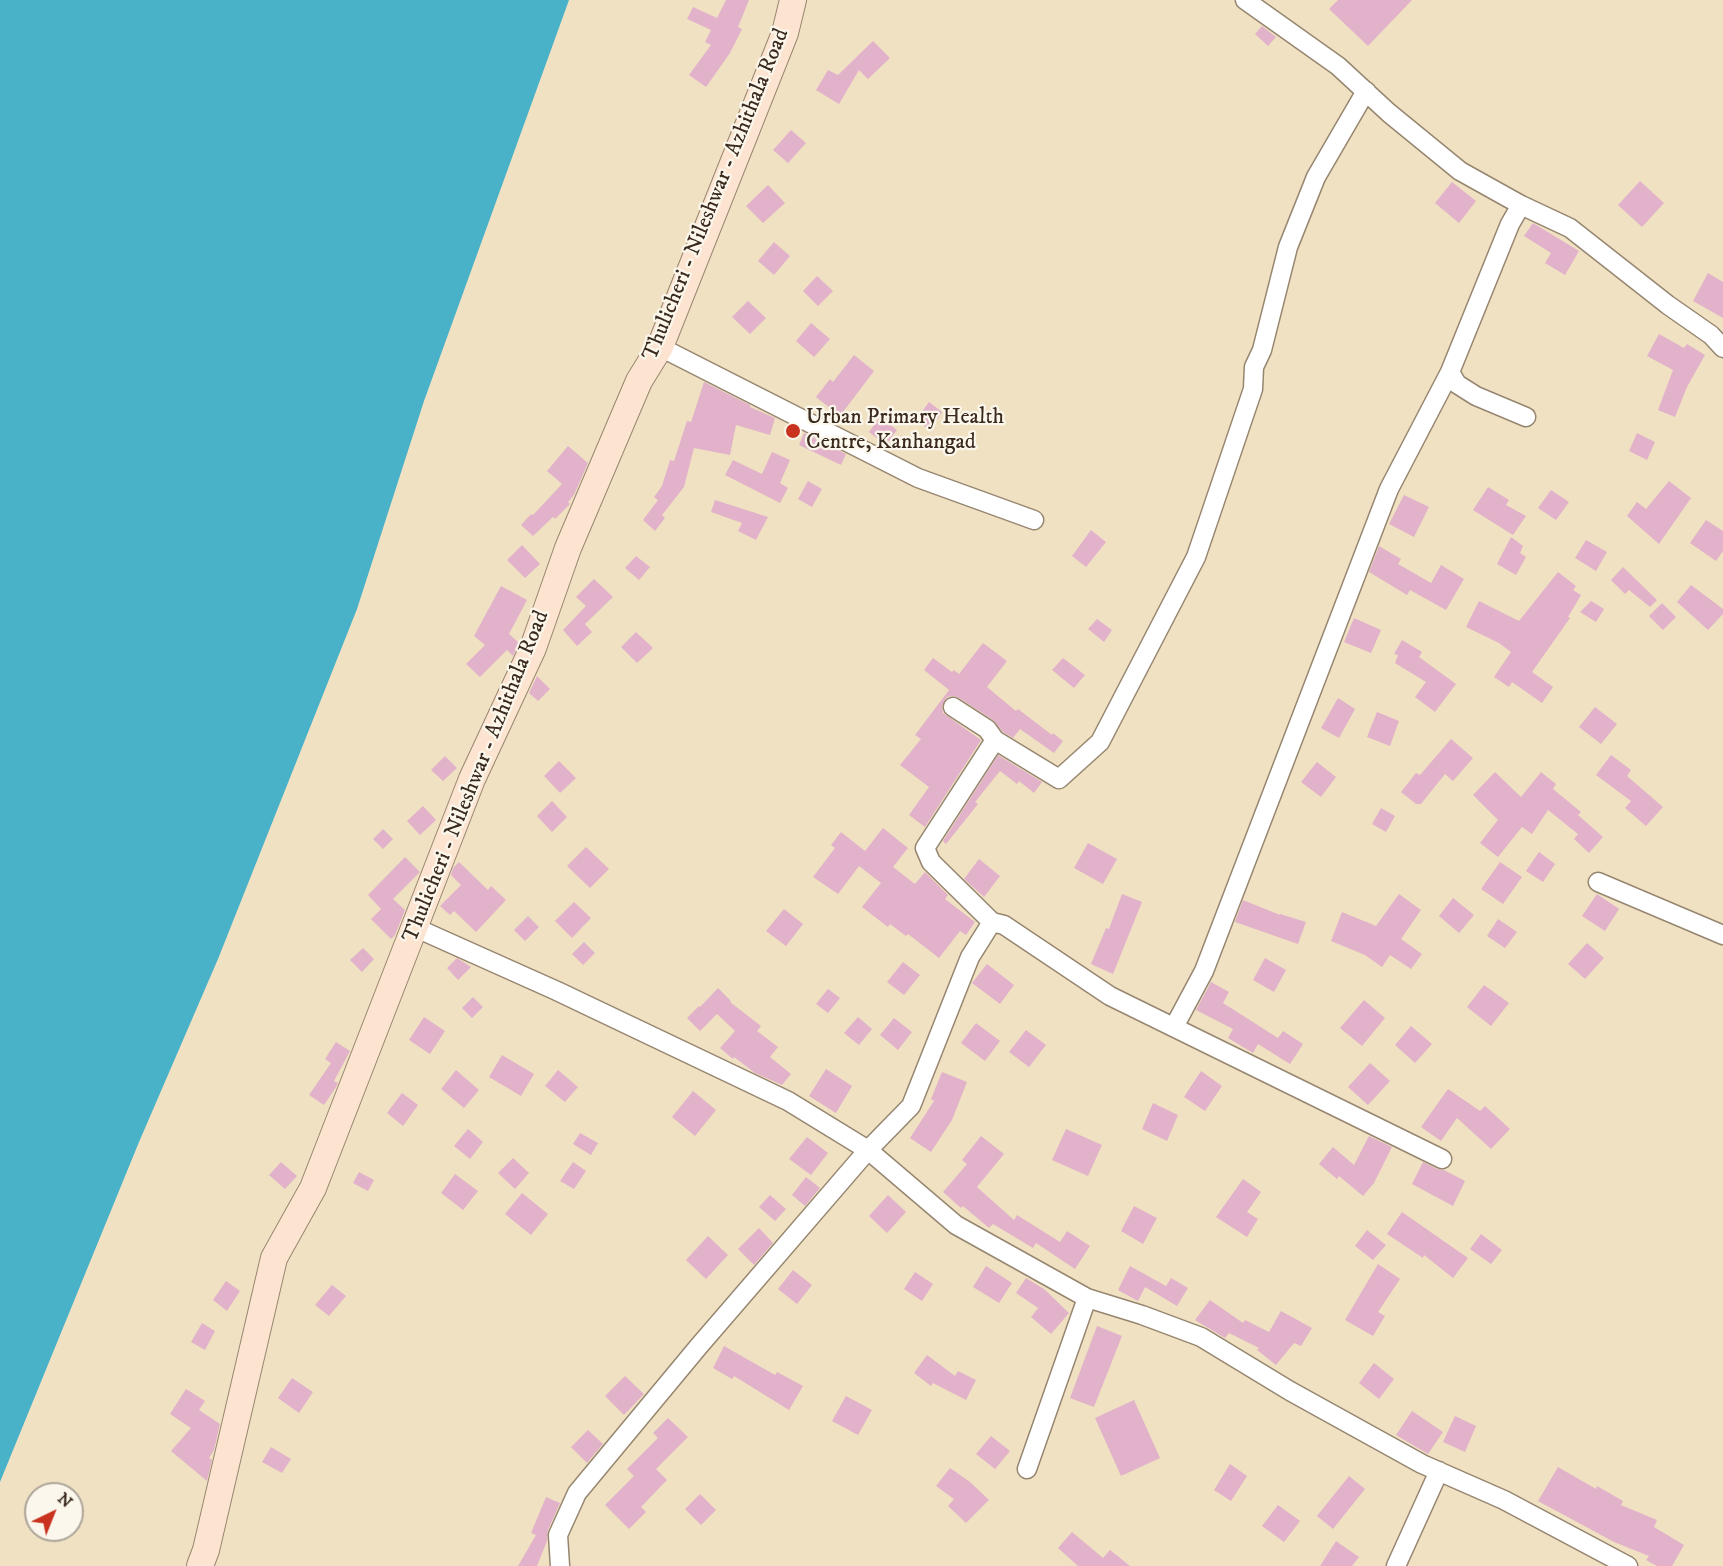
<!DOCTYPE html>
<style>
body{margin:0}
#map{position:relative;width:1723px;height:1566px;overflow:hidden;background:#f0e1c3;font-family:"IM FELL DW Pica",serif}
canvas{display:block}
.north{position:absolute;left:24px;top:1482px;width:60px;height:60px;box-sizing:border-box;background:#fbf7ec;border:2px solid #aea59a;border-radius:50%;rotate:43deg;font-size:16px;font-weight:700;line-height:24px;text-align:center;color:#3b2a1e}
.north::after{content:'';display:block;margin:auto;width:21px;height:27px;background:#c8321e;clip-path:polygon(50% 0,100% 100%,50% 72%,0 100%)}
</style>
<div id="map">
<canvas width="1723" height="1566"></canvas>
<div class="north">N</div>
</div>
<script>
const g = document.querySelector('canvas').getContext('2d');
g.lineJoin = 'round';
function paint(path, color) {
  g.fillStyle = color;
  g.fill(path, 'evenodd');
}
function trace(path, color, width, dash) {
  g.strokeStyle = color;
  g.lineWidth = width;
  g.lineCap = dash ? 'butt' : 'round';
  g.setLineDash(dash || []);
  g.stroke(path);
}
function write(font, color, halo, rows, align = 'center') {
  g.font = font + ' "IM FELL DW Pica",serif';
  g.lineWidth = 4.5;
  g.setLineDash([]);
  g.textBaseline = 'middle';
  g.strokeStyle = halo;
  g.fillStyle = color;
  for (const [text, x, y, turn = 0] of rows) {
    g.save();
    g.translate(x, y);
    g.rotate((+turn || 0) * Math.PI / 180);
    g.textAlign = isNaN(turn) ? turn : align;
    if (halo) g.strokeText(text, 0, 0);
    g.fillText(text, 0, 0);
    g.restore();
  }
}
paint(new Path2D(`
 M0,0H569L424,401L357,609L218,959L139,1142L0,1482Z`), '#49b1c8');
paint(new Path2D(`
 M726,0H749L738,27L742,29L730,53L706,87L689,75L711,45L705,42L711,30L687,19L693,7L717,18Z
 M1338,0H1412L1368,46L1329,9Z
 M1262,26L1276,37L1268,46L1255,34Z
 M873,41L890,58L868,79L859,70L839,104L816,90L828,70L838,75Z
 M791,130L806,143L788,163L773,150Z
 M1640,181L1664,203L1642,227L1618,205Z
 M1452,182L1476,201L1459,223L1435,203Z
 M768,185L785,203L763,223L746,206Z
 M1533,223L1579,251L1565,275L1545,263L1551,253L1524,236Z
 M774,242L790,256L774,275L758,261Z
 M1708,273L1723,282V318L1693,301Z
 M817,276L833,291L818,306L803,291Z
 M748,301L766,318L750,334L732,317Z
 M811,323L830,339L814,357L796,341Z
 M1659,334L1684,348L1687,344L1705,355L1687,387L1675,417L1658,410L1673,370L1647,356Z
 M854,355L874,371L840,416L816,397L830,379L833,382Z
 M704,382L750,405V407L775,418L770,435L736,425L730,455L694,448L684,487L662,515L665,518L655,531L643,520L658,500L654,497L662,486L670,460L674,461L687,421L691,422Z
 M929,402L942,412L930,430L916,420Z
 M880,417L897,430L886,445L869,432Z
 M804,433L846,454L841,465L799,445Z
 M1637,433L1655,442L1647,460L1629,451Z
 M568,446L588,463L574,495L568,502L570,504L555,519L553,517L533,536L521,525L531,514L533,515L562,484L547,471Z
 M772,452L790,460L780,483L788,488L780,503L725,475L733,460L762,474Z
 M808,481L822,489L812,507L798,499Z
 M1669,481L1691,498L1659,544L1627,516L1637,502L1646,509Z
 M1488,487L1509,500L1506,505L1526,516L1513,535L1473,510Z
 M1551,490L1569,502L1556,520L1538,508Z
 M1404,495L1429,507L1414,537L1389,524Z
 M715,500L768,517L756,540L738,531L742,523L711,512Z
 M1706,520L1723,531V551L1716,561L1690,543Z
 M1091,530L1106,542L1086,567L1072,556Z
 M1511,537L1523,546L1520,553L1526,557L1516,575L1497,564Z
 M1586,540L1607,552L1596,571L1575,558Z
 M522,545L540,564L525,578L507,560Z
 M1379,546L1401,559L1398,564L1431,583L1441,565L1464,579L1446,610L1410,590L1407,595L1369,572Z
 M636,556L650,567L639,580L625,568Z
 M1623,567L1657,600L1650,607L1629,590L1625,594L1611,580Z
 M1558,572L1576,586L1573,590L1581,595L1568,617L1570,618L1532,672L1553,687L1542,703L1512,682L1509,687L1494,677L1511,652L1499,643L1466,627L1479,601L1519,621Z
 M594,579L613,597L585,624L592,632L577,646L563,630L586,606L576,597Z
 M1691,585L1723,609V614L1708,630L1677,602Z
 M501,586L527,600L509,634L519,643L513,656L507,650L480,677L466,664L485,645L474,636Z
 M1591,601L1604,609L1596,622L1580,612Z
 M1662,603L1676,617L1663,630L1649,616Z
 M1354,618L1381,630L1371,653L1344,642Z
 M1097,619L1112,630L1104,642L1088,629Z
 M636,632L653,648L637,663L621,647Z
 M1402,640L1422,652L1419,657L1456,684L1435,712L1415,697L1426,682L1395,663L1398,655L1394,654Z
 M983,643L1007,661L987,687L1016,711L1018,709L1052,735L1053,733L1063,741L1054,753L1020,729L1013,738L1003,732L993,720L959,698L953,696L947,697L942,706L943,713L981,740L925,827L909,815L929,787L900,765L921,739L915,735L949,690L924,670L933,658L952,672L954,670L959,674Z
 M1063,658L1085,675L1074,688L1052,670Z
 M537,676L550,689L538,701L529,693Z
 M1338,698L1355,709L1339,738L1321,728Z
 M1595,707L1617,724L1601,744L1579,727Z
 M1377,712L1399,721L1390,746L1367,737Z
 M1451,739L1473,758L1453,781L1445,774L1421,804H1416L1401,792L1416,773L1420,775Z
 M998,755L1042,782L1034,793L1019,781L1017,784L1000,771L975,802L978,804L946,844L943,841Z
 M1611,755L1631,770L1627,776L1663,807L1646,826L1625,808L1631,801L1596,775Z
 M445,756L457,768L443,781L431,770Z
 M559,761L576,778L560,793L544,776Z
 M1317,762L1336,777L1321,797L1301,782Z
 M1495,772L1521,797L1541,772L1556,784L1553,789L1581,812L1578,815L1603,837L1589,853L1574,839L1578,834L1548,810L1532,834L1522,827L1498,857L1480,843L1498,820L1473,795Z
 M552,801L567,817L552,832L537,816Z
 M423,806L436,820L420,835L407,821Z
 M1381,808L1395,816L1386,832L1372,824Z
 M883,828L908,848L893,867L915,884L925,872L948,895L945,899L975,922L966,935L960,931L939,958L908,934L906,936L890,924L888,927L862,907L881,883L859,866L838,894L813,877L835,848L831,845L841,832L865,851Z
 M383,829L393,839L383,849L373,839Z
 M1088,843L1117,859L1103,884L1074,868Z
 M586,847L609,869L590,888L567,866Z
 M1539,852L1555,864L1543,882L1526,871Z
 M405,857L420,872L393,899L405,910L395,935L391,939L371,919L381,909L368,895Z
 M979,859L1000,876L984,897L964,879Z
 M459,862L488,890L491,886L506,900L476,932L454,911L450,915L440,906L461,885L451,875L453,868Z
 M1500,862L1522,877L1503,904L1481,889Z
 M1122,894L1142,902L1113,974L1091,964L1106,928L1109,929Z
 M1399,894L1421,910L1401,939L1422,954L1411,969L1390,955L1382,967L1365,955L1331,941L1342,912L1376,926Z
 M1597,894L1619,909L1605,931L1582,916Z
 M1453,898L1474,915L1459,933L1439,916Z
 M1243,900L1280,915V914L1306,922L1298,944L1235,922Z
 M574,902L591,918L572,938L555,921Z
 M784,909L803,924L786,946L766,931Z
 M528,916L539,927L525,941L514,930Z
 M1498,919L1517,932L1505,948L1487,936Z
 M584,942L595,953L583,965L572,954Z
 M1587,943L1604,958L1585,979L1568,964Z
 M363,948L374,959L362,972L350,960Z
 M457,958L471,967L458,980L447,968Z
 M1265,958L1286,970L1274,992L1253,980Z
 M903,962L920,975L904,995L887,982Z
 M987,964L1014,985L1000,1004L972,983Z
 M1211,982L1229,992L1223,1003L1278,1038L1283,1031L1303,1044L1290,1064L1258,1044L1253,1053L1228,1038L1233,1029L1196,1010Z
 M1484,985L1509,1003L1491,1026L1467,1007Z
 M718,988L731,1001L730,1002L761,1026L757,1031L778,1047L770,1057L791,1074L782,1085L755,1073L734,1057L733,1059L720,1048L735,1031L717,1014L700,1031L687,1018L699,1006L700,1007Z
 M828,989L840,998L828,1013L816,1004Z
 M473,997L483,1007L472,1018L462,1008Z
 M1364,1000L1385,1018L1362,1046L1340,1028Z
 M424,1017L445,1031L430,1054L409,1040Z
 M858,1017L872,1029L859,1045L844,1033Z
 M894,1018L912,1032L898,1050L880,1035Z
 M976,1023L1000,1041L985,1061L961,1043Z
 M1411,1026L1432,1044L1415,1063L1395,1045Z
 M1026,1030L1046,1045L1029,1067L1009,1052Z
 M336,1042L350,1051L334,1081L338,1083L336,1087L324,1105L309,1095L331,1063L325,1059Z
 M502,1055L534,1074L521,1096L489,1077Z
 M1370,1063L1390,1081L1368,1105L1348,1087Z
 M826,1069L852,1086L836,1113L809,1096Z
 M456,1070L479,1090L464,1108L441,1089Z
 M558,1070L578,1087L565,1102L545,1086Z
 M1201,1071L1222,1086L1205,1111L1184,1097Z
 M942,1072L967,1082L952,1120L931,1152L910,1138L934,1101L931,1099Z
 M1448,1089L1480,1111L1485,1106L1510,1129L1491,1149L1457,1118L1441,1141L1421,1127Z
 M693,1091L716,1110L695,1136L672,1117Z
 M402,1093L418,1105L403,1126L387,1113Z
 M1153,1103L1178,1115L1167,1141L1142,1129Z
 M468,1129L483,1142L470,1159L454,1146Z
 M1066,1129L1102,1145L1088,1176L1052,1160Z
 M580,1133L598,1143L591,1155L573,1144Z
 M981,1136L1004,1154L977,1187L1014,1220L1017,1215L1060,1242L1067,1231L1090,1246L1075,1269L1036,1243L1033,1248L993,1224L989,1228L963,1206L961,1208L943,1192L967,1164L962,1160Z
 M1369,1136L1392,1147L1374,1183L1363,1196L1339,1176L1337,1179L1319,1164L1333,1147L1354,1165Z
 M807,1137L828,1153L811,1175L789,1159Z
 M513,1158L529,1173L515,1189L498,1173Z
 M281,1162L297,1176L285,1189L269,1175Z
 M573,1162L586,1171L574,1189L560,1181Z
 M1423,1162L1437,1169L1444,1170L1465,1181L1453,1206L1412,1184Z
 M359,1172L374,1180L368,1191L353,1183Z
 M455,1174L478,1191L463,1210L441,1193Z
 M806,1177L820,1188L805,1206L792,1195Z
 M1243,1179L1261,1192L1247,1212L1258,1219L1247,1237L1216,1217Z
 M522,1193L548,1214L531,1235L505,1214Z
 M770,1195L786,1209L775,1221L759,1207Z
 M888,1195L906,1212L887,1233L869,1216Z
 M1134,1206L1157,1218L1143,1244L1121,1231Z
 M1402,1212L1468,1258L1453,1278L1424,1255L1423,1258L1387,1234Z
 M759,1228L773,1243L754,1265L738,1249Z
 M1367,1230L1386,1245L1373,1260L1355,1246Z
 M1481,1234L1502,1250L1491,1264L1470,1249Z
 M708,1236L728,1255L706,1279L686,1260Z
 M1378,1264L1400,1279L1378,1312L1385,1316L1373,1336L1345,1320Z
 M986,1266L1012,1283L999,1303L973,1287Z
 M1130,1266L1166,1286L1171,1278L1188,1288L1177,1306L1145,1287L1138,1301L1118,1290Z
 M793,1270L812,1285L797,1304L778,1289Z
 M915,1272L933,1284L922,1301L904,1289Z
 M1026,1278L1044,1289L1069,1313L1051,1334L1031,1317L1038,1308L1016,1293Z
 M226,1281L240,1291L227,1311L213,1300Z
 M332,1285L346,1296L329,1316L315,1305Z
 M1210,1300L1243,1323L1245,1320L1269,1332L1281,1311L1312,1328L1301,1346L1294,1343L1276,1365L1257,1350L1259,1348L1229,1333L1225,1338L1195,1320Z
 M202,1323L215,1331L205,1350L191,1342Z
 M1097,1326L1122,1336L1094,1407L1070,1398Z
 M724,1346L775,1375L777,1372L803,1386L789,1410L734,1376L732,1379L713,1368Z
 M927,1355L955,1376L958,1371L976,1380L966,1400L933,1383L931,1386L914,1373Z
 M1374,1363L1394,1379L1379,1399L1359,1383Z
 M625,1376L644,1394L624,1415L605,1396Z
 M292,1378L313,1392L299,1413L278,1398Z
 M186,1389L205,1401L199,1410L220,1424L214,1450L209,1458L212,1460L207,1481L171,1451L191,1428L170,1414Z
 M846,1396L872,1410L858,1435L832,1421Z
 M1134,1400L1160,1458L1121,1476L1095,1418Z
 M1412,1411L1443,1432L1428,1454L1396,1435Z
 M1455,1416L1476,1426L1465,1452L1443,1442Z
 M668,1418L688,1437L656,1469L667,1480L641,1507L646,1512L629,1529L605,1505L634,1476L627,1469L658,1438L653,1433Z
 M588,1430L603,1444L587,1463L571,1447Z
 M991,1436L1010,1451L995,1469L976,1454Z
 M271,1447L291,1459L282,1473L262,1462Z
 M1230,1464L1247,1476L1231,1501L1214,1490Z
 M1558,1467L1596,1489L1597,1486L1623,1501L1621,1505L1657,1520L1654,1527L1684,1545L1672,1566H1657L1646,1560L1649,1556L1614,1542L1538,1501Z
 M950,1468L970,1482L989,1500L966,1523L948,1506L954,1499L936,1486Z
 M1349,1476L1365,1489L1333,1529L1317,1516Z
 M700,1494L716,1510L701,1525L685,1509Z
 M546,1497L560,1503L548,1530L547,1541L537,1566H518L536,1535L531,1533Z
 M1278,1505L1300,1521L1284,1542L1262,1526Z
 M1072,1532L1103,1558L1110,1550L1130,1566H1078L1058,1548Z
 M1336,1541L1359,1557L1352,1566H1320Z`), '#e1b2c9');
const street = new Path2D(`
 M1245,0L1338,66L1389,113L1460,171L1521,205L1570,228L1668,305L1711,335L1723,348
 M1521,205L1510,224L1450,372L1457,384L1476,396L1526,417
 M660,347L918,478L1034,520
 M953,707L987,729L995,740L1059,779L1100,742L1196,557L1253,389L1254,367L1262,350L1288,247L1316,177L1366,91
 M995,740L925,848L931,862L992,922L1004,925L1110,996L1442,1159
 M1598,882L1723,935
 M414,927L557,991L788,1101L868,1150L956,1225L1087,1298L1142,1315L1201,1337L1290,1391L1422,1464L1504,1500L1628,1566
 M1174,1027L1204,971L1389,489L1450,372
 M1027,1469L1087,1298
 M560,1566L558,1535L577,1493L699,1346L868,1150L911,1106L970,957L992,922
 M1396,1566L1439,1471`);
const secondary = new Path2D(`
 M200,1566L206,1550L274,1258L313,1188L472,779L533,648L568,548L639,381L660,347L785,33L793,0`);
trace(street, '#968670', 21);
trace(secondary, '#968670', 28);
trace(street, '#fff', 18);
trace(secondary, '#fde4d1', 26);
for (const [x, y, r, color] of [
 [793,431,8,"#c8321e"]
]) {
  const dot = new Path2D();
  dot.arc(x, y, r, 0, 2 * Math.PI);
  g.fillStyle = color;
  g.fill(dot);
  trace(dot, '#fbf7ec', 2);
}
write('22px', '#3b2a1e', '#fbf7ec', [
 ["Thulicheri - Nileshwar - Azhithala Road",717,195,-68],
 ["Thulicheri - Nileshwar - Azhithala Road",477,777,-68]
]);
write('22px', '#3b2a1e', '#fbf7ec', [
 ["Urban Primary Health",806,418],
 ["Centre, Kanhangad",806,443]
], 'left');
</script>
